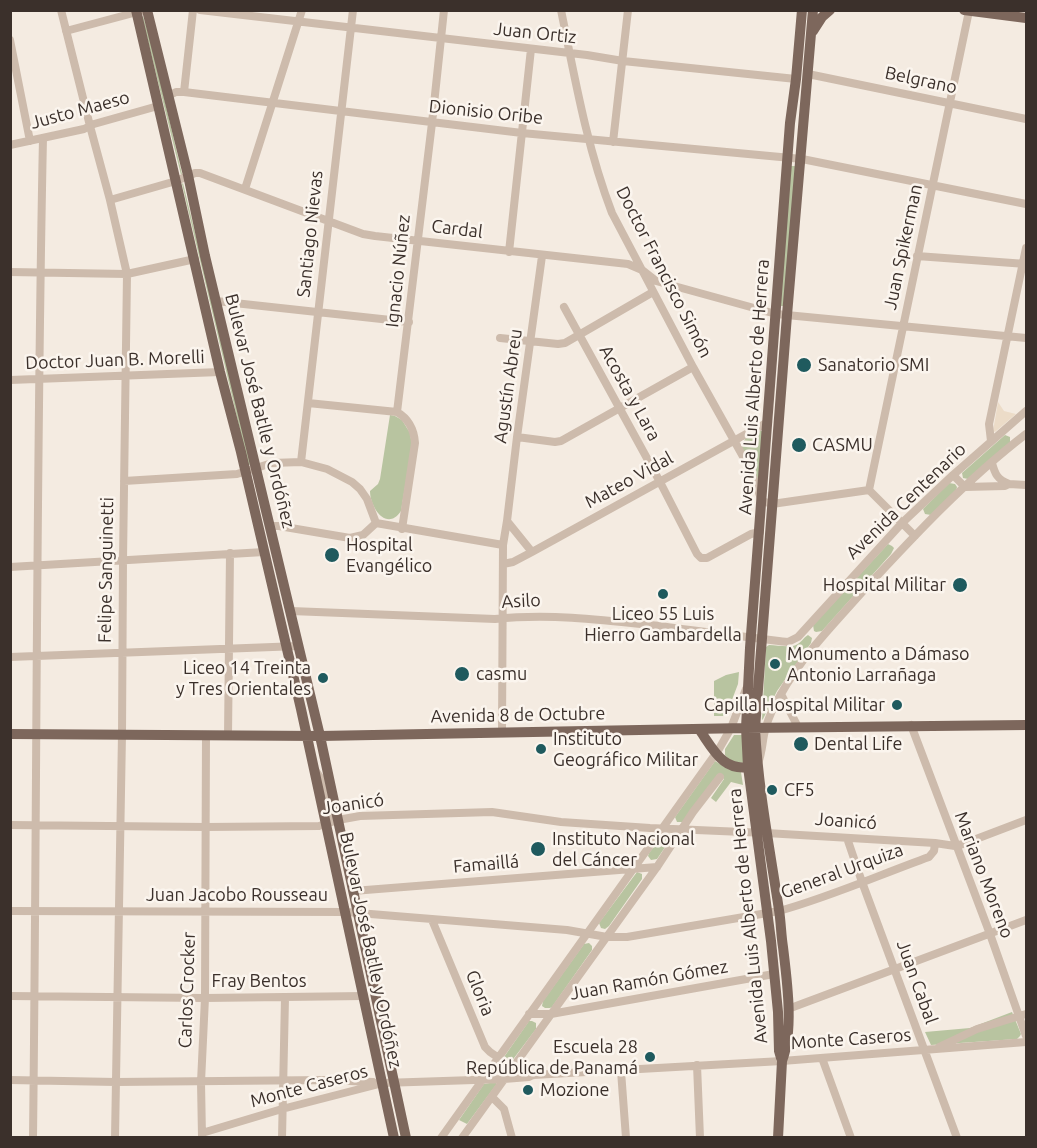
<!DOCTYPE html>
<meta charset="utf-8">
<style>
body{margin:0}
#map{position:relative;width:1037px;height:1148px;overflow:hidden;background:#f4ebe1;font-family:Ubuntu,sans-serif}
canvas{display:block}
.frame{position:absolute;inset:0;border:12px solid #3b302b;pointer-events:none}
</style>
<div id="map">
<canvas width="1037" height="1148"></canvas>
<div class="frame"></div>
</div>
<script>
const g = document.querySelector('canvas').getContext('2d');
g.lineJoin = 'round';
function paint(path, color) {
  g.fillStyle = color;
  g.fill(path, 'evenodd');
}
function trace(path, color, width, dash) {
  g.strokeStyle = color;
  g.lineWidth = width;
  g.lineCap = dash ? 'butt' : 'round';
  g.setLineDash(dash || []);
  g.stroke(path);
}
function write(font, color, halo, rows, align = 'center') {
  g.font = font + ' Ubuntu,sans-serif';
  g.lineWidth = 5;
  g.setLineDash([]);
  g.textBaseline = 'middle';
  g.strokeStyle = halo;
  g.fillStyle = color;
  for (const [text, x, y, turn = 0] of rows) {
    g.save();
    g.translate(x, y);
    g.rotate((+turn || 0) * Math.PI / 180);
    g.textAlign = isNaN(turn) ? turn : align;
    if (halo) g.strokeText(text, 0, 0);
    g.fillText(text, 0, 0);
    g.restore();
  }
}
paint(new Path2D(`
 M143,16L151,42L182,174L181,175L142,17Z
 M791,166H797L785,306H780Z
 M183,183L251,464L250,465L248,464L182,184Z
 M390,415L395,416L402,420L410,433L412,445L401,511C387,532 370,508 370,491L378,484L380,479Z
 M760,430L763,432L759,488C756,475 752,458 742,449C742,437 751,435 760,430Z
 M1005,435L1010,437V443L968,479L963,478L962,473Z
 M949,483L955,484L957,487L956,491L931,515L925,514L923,509Z
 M888,544L892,546L894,548L891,554L822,631L816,632L814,631L813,625Z
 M808,635L812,638L811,643L777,691L763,719L762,720L766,647L769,645C777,645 788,648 796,645C801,643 803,638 808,635Z
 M739,672L738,684L727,713L723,716H714V681L726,675Z
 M734,735H742L744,763L730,761L725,755V749Z
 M715,761L728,769L741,772L743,785L731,782L716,802L711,798L724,779L718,774L683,822H677L675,817Z
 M665,833L671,834L672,837L657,859L651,860L648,856L649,853Z
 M637,872L642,874V879L609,926L605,929L601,928L599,923Z
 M589,943L592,946V950L552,1007L550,1008H545L542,1006L543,1001L584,944Z
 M1012,1012L1021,1034L1020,1036L1017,1039L931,1045L925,1032L970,1028Z
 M529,1021H532L536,1023V1029L511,1062L504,1057Z
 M496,1082V1085L467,1124L459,1120L484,1084Z`), '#b8c4a0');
paint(new Path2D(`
 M998,402L1004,411L1016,414L995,432L993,431Z`), '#ecdcc8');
trace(new Path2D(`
 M61,10L90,126L110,200L127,274L123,560L122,734L115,1138
 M200,10L587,55L623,61L796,79
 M561,10C575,79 587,148 612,213L693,367L750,469L762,501L772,504L869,490
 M66,31L141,11
 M10,40L30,141
 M808,74L1026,119
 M184,92L193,10
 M168,96L176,92H184L522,133L802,159L1026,204
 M613,142L628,10
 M10,145L84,129L94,124L158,106
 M245,189L302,10
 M110,200L176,181L195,173H200L363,234L375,236L628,264L642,270L656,281L776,314L1026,338
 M509,252L531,49
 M917,256L1026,264
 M10,272L127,274L195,259
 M216,301L409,322
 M564,307L660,482L697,554L701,558H707L751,534L760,532
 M500,338L558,344L565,343L653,292
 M10,380L220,372
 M308,403L397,412
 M397,412L432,123L444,10
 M397,412C409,419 414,429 415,443L402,529
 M517,437L555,442L561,441L693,367
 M991,441L989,424L1026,248
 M301,462L353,10
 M992,463C995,474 997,479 1009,484
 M953,475L965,487L1005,486L1009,484L1026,485
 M124,481L237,474L272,463L301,462L327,469L352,482L360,489L367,499L376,523
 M869,490L969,11
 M869,490L915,536
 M376,523L503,545
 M271,526H279L350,538L363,535L376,523
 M532,552L507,521L517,437L542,256
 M503,564L513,562L532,552L768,422
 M10,567L264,552
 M291,611L495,619C550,613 605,620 660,626C703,632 746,637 788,642L798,637L902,523L953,475L1026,411
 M10,657L299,646
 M781,694L798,727
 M911,725L990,934L1026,1036
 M502,732L503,545L507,521
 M228,736L230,553
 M758,763C763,751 762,739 766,727C769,716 775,704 781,694C802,656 834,624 863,591C914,536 966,480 1026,434
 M315,770L322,780L330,815L334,819L338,820
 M10,825L206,827L319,826L338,820L360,816L492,812L561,822L650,828L766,833L935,843L955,846L963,844L1026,820
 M847,838L862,882L957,1138
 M353,891L657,867
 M10,911L346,912L567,930L607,937H627L779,911C830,897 879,875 929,857L934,851L935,843
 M432,920L485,1047L490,1052L512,1067L533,1075
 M10,996L205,998L364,996
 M788,1009L1026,920
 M529,1014H551L774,974
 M939,1047L977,1029L1026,1014
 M822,1058L851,1138
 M697,1065L700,1138
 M621,1071L626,1138
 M10,1080L116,1082L326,1080L373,1082
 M492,1097L504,1109L512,1138
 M202,1133L282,1109L383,1083L504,1079L529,1077L533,1075L782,1061L1026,1042
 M202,1137L201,1082L205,998L206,735
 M33,1138C37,804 36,471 43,138
 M282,1138L285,998
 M441,1138L719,749L731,728L746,689
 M462,1138L657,867L693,812L720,777`), '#cdbbac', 8);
trace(new Path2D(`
 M136,10L220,372L241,452L301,709L394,1138
 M147,10L188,175L205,256L320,736L406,1138
 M964,10L1026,18
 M813,31L822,17L830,10
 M699,729C713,749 724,774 753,766
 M10,734L320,736L746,728L1026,725
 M781,1058L779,1051L778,1012L771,941L748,767L746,728L750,648L790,123L796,79L802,10
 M778,1138L782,1061C794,1029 787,981 783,947C781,935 781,922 779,910C770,850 758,789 755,728L787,315L813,10`), '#7d675c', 10);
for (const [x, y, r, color] of [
 [804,365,8,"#1f5a5e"],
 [799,445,8,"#1f5a5e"],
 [332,555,8,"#1f5a5e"],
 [960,585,8,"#1f5a5e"],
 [663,594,6,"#1f5a5e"],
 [775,664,6,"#1f5a5e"],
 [462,674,8,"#1f5a5e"],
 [323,678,6,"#1f5a5e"],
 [897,705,6,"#1f5a5e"],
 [801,744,8,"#1f5a5e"],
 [541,749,6,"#1f5a5e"],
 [772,790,6,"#1f5a5e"],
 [538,849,8,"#1f5a5e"],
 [650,1057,6,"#1f5a5e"],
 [528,1090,6,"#1f5a5e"]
]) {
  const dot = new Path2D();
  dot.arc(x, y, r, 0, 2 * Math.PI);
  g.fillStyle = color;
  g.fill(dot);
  trace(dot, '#fbf5ee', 2);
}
write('18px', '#3b302b', '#fbf5ee', [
 ["Juan Ortiz",535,33,6],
 ["Belgrano",921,80,12],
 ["Justo Maeso",80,110,-15],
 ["Dionisio Oribe",486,112,6],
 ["Cardal",457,229,7],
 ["Santiago Nievas",310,234,-84],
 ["Juan Spikerman",903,247,-78],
 ["Ignacio Núñez",398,271,-84],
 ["Doctor Francisco Simón",664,272,63],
 ["Doctor Juan B. Morelli",115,360,-2],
 ["Agustín Abreu",508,386,-82],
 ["Avenida Luis Alberto de Herrera",754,387,-86],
 ["Acosta y Lara",630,393,61],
 ["Bulevar José Batlle y Ordóñez",260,411,76],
 ["Mateo Vidal",629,480,-29],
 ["Avenida Centenario",906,501,-44],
 ["Felipe Sanguinetti",106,570,-89],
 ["Asilo",521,601,-3],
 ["Avenida 8 de Octubre",518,715,-1],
 ["Joanicó",353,804,-8],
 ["Joanicó",846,821,4],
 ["Famaillá",486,864,-5],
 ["General Urquiza",842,871,-20],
 ["Mariano Moreno",984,875,69],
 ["Juan Jacobo Rousseau",237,895],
 ["Avenida Luis Alberto de Herrera",748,916,-96],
 ["Bulevar José Batlle y Ordóñez",371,950,78],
 ["Juan Ramón Gómez",649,980,-10],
 ["Fray Bentos",259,981],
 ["Juan Cabal",917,982,70],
 ["Carlos Crocker",187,990,-88],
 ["Gloria",480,993,68],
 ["Monte Caseros",851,1039,-4],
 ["Monte Caseros",309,1086,-15]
]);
write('18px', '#3b302b', '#fbf5ee', [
 ["Sanatorio SMI",818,365],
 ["CASMU",812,445],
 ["Hospital",346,545],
 ["Evangélico",346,566],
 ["Hospital Militar",946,585,"right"],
 ["Liceo 55 Luis",663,614,"center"],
 ["Hierro Gambardella",663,635,"center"],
 ["Monumento a Dámaso",787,654],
 ["Antonio Larrañaga",787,675],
 ["Liceo 14 Treinta",311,668,"right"],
 ["y Tres Orientales",311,689,"right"],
 ["casmu",476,674],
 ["Capilla Hospital Militar",885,705,"right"],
 ["Instituto",553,739],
 ["Geográfico Militar",553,760],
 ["Dental Life",814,744],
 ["CF5",784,790],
 ["Instituto Nacional",552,839],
 ["del Cáncer",552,860],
 ["Escuela 28",638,1047,"right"],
 ["República de Panamá",638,1068,"right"],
 ["Mozione",540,1090]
], 'left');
</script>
